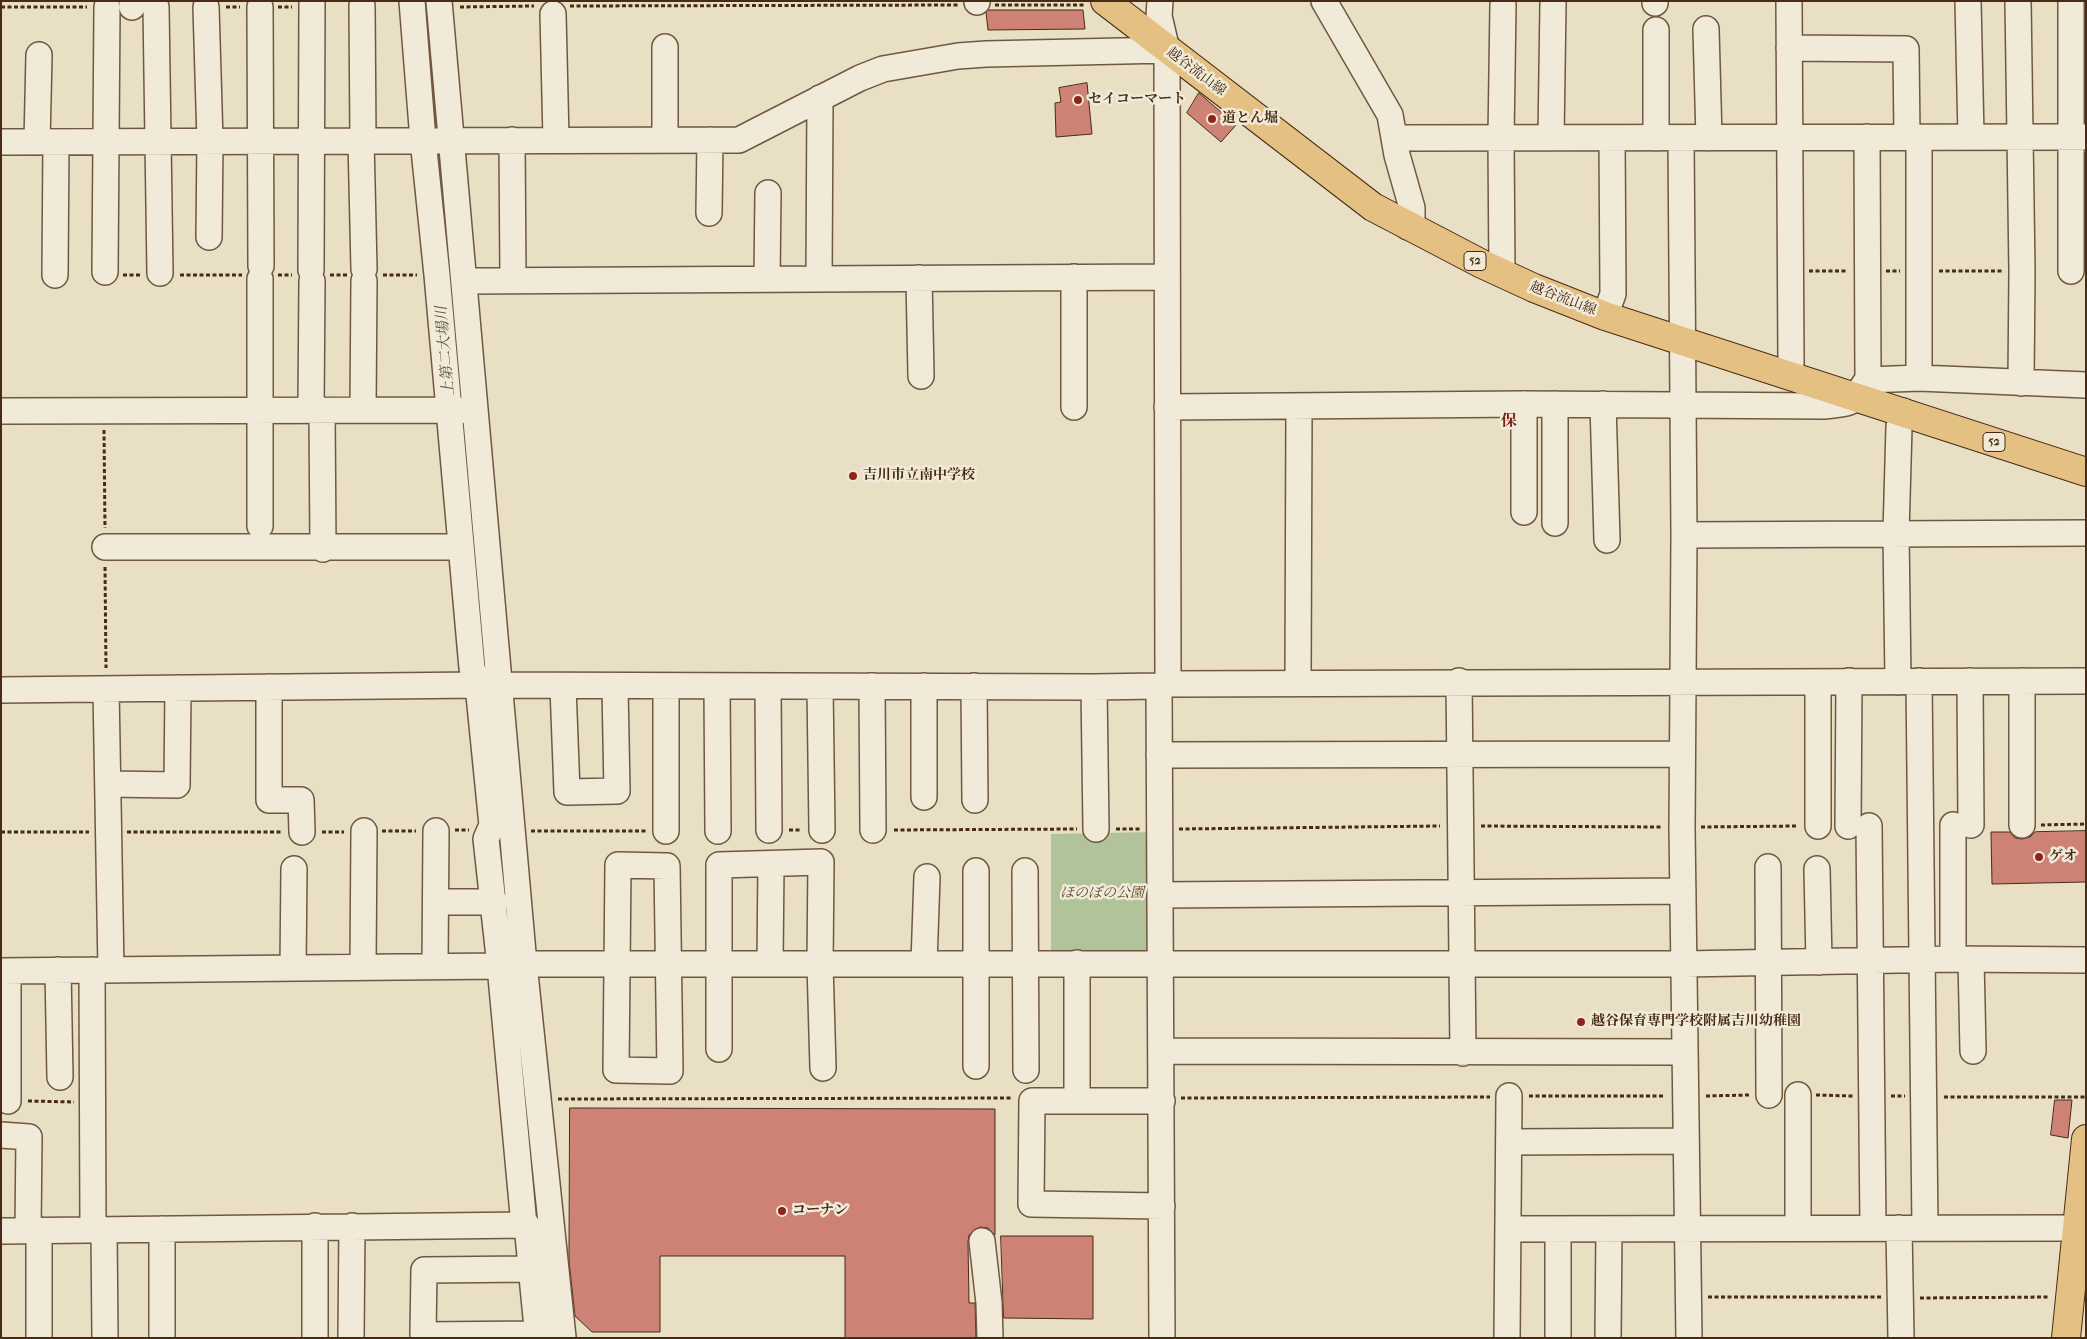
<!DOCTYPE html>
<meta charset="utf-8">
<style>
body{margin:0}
#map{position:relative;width:2087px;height:1339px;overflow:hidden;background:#e9dfc5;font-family:"IM FELL French Canon",serif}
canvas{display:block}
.frame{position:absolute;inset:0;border:2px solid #472b14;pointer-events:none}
</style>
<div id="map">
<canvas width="2087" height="1339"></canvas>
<div class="frame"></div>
</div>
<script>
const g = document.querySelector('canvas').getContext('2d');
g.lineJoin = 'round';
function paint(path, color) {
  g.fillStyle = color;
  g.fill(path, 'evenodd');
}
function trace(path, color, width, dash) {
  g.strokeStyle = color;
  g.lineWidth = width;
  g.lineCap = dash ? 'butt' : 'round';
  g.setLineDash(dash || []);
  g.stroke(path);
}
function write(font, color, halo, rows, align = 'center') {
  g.font = font + ' "IM FELL French Canon","Noto Serif JP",serif';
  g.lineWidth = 5;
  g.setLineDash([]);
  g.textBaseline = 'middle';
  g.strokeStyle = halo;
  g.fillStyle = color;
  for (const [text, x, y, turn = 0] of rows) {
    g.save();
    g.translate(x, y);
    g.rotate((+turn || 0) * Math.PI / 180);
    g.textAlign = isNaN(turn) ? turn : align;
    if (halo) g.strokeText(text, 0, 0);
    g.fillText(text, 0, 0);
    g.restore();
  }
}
paint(new Path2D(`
 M1153,832V954L1051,958V834Z`), '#b1c398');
trace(new Path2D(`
 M426,1L428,18`), '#7a817b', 5);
const building = new Path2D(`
 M988,10H1083L1085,29L988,30L986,12Z
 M1087,83L1092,134L1056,137L1055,103L1061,102L1059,88Z
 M1199,93L1236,125L1221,142L1187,113Z
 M2086,831V882L1992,884L1991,832H2010L2015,838L2022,839L2030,837L2035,832Z
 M2055,1100H2072L2068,1138L2051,1135Z
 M570,1108L995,1109V1235L988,1228L980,1227L969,1235L968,1242L969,1303H975L976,1338H845V1256H660V1332H592L575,1316L569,1261Z
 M1001,1236H1093V1319L1004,1318Z`);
paint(building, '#cd8275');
trace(building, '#472b14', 1);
const minor = new Path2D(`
 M412,1L423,140L437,275L472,668L478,685L492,825L486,839L500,966L524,964H1684L1953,959L2086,960
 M439,1L524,964L563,1337
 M977,1V2
 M1160,1L1159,16L1167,50L1168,684
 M1324,1L1390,115L1397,155L1412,208V218L1408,227
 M1968,1L1971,136
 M2018,1L2022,271L2021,383
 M1655,3V1
 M362,6L363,140
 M132,7V1
 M156,7L160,273
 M206,7L210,141L209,237
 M260,7L261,266
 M553,14L556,139
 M1706,29L1709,138
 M1656,30V138
 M1789,48L1906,49L1907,137
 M1867,137L1868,380
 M1394,138L2086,137
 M1551,138L1553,3
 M1681,138L1684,535L1682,828L1689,1338
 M665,139V47
 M361,140L364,269
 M512,140L513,280
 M1,142L739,140L860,78L883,69L958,56L986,54L1167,50
 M37,142L39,55
 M709,213L710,140
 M311,270L312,1
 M2071,271V1
 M105,272L107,7
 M1502,274L1501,138L1503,5
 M55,275L56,142
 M1074,277V407
 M919,278L921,376
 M260,279V526
 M767,279L768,193
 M819,279L820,98
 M464,281L1167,277
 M1605,316L1613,294L1612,138
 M1788,373L1791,364L1789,1
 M1919,378V137
 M1555,404V523
 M1603,404L1607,540
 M1167,407L1524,404L1825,406C1837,404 1853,405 1859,394C1862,388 1863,384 1868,380L1919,378L2086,385
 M311,409L312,281
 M322,410L323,549
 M363,410L364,281
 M1,411L466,410
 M1524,512V404
 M1684,535L2086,533
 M105,547H461
 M1459,681L1463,1053
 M1919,681L1925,1228
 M1970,681L1971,825
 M2022,681V825
 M1298,682L1299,406
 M1818,682V826
 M1898,682L1896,533L1899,427L1903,411
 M872,686L873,830
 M974,686L975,800
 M1159,686L1162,1338
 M269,687V800H301L302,832
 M563,687L567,792L617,791L615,687
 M717,687L718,831
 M768,687L769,830
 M820,687L822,830
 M1094,687L1096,829
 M106,689L111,970
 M1,690L478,685L1094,687L1159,686L1168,684L2086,681
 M1159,755L1682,754
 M108,784L177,785L178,688
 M924,797V686
 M1848,826L1849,681
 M1869,826L1873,1228
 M666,831V687
 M618,865L667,866L670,1071L616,1070Z
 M1768,867L1769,1095
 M1817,869L1819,962
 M976,871V1066
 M1025,871L1026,1070
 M1160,895L1683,891
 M436,902H495
 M1953,959V825
 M1971,959L1973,1051
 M770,963L771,864
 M924,963L927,877
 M1077,963V1101
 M435,966L436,831
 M363,967L364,831
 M293,968L294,869
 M58,970L60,1077
 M92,970L93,1230
 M1,971L500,966L524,1225
 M719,1049V865L821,862L820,964L823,1068
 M1161,1051L1685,1052
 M1798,1095V1228
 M8,1101V971
 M1162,1101H1032L1031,1204L1162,1206
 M1,1135L29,1137L28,1231
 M1510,1142L1686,1141
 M315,1226V1338
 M1899,1228L1901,1338
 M1508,1229L2076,1228
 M104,1230L105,1338
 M1,1231L527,1225L538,1338
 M982,1241L989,1303L990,1338
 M531,1269L424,1270L423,1335L538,1334
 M39,1338V1230
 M162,1338V1229
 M351,1338L352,1226
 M1507,1338L1509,1096
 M1558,1338V1229
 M1608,1338L1609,1229`);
const major = new Path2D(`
 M1105,1L1373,207L1482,264L1534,288L1605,316L2086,472
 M2066,1338L2086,1139`);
trace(minor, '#705840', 28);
trace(major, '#472b14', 30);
trace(new Path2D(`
 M995,5H1084
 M570,6L959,5
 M1,7H87
 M226,7H240
 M278,7H292
 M460,7L534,6
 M1809,271H1848
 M1886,271H1900
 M1939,271H2003
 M123,275H142
 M180,275H242
 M278,275H292
 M330,275H347
 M383,275H417
 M104,430L105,528
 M105,567L106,668
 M2041,825L2086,824
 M1481,826L1662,827
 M1701,827L1797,826
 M1116,829H1140
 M1179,829L1440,826
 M455,830H469
 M789,830H802
 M894,830L1077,829
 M382,831H416
 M531,831H647
 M1,832H89
 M127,832H281
 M322,832H344
 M1816,1095L1853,1096
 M1529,1096H1665
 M1706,1096L1750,1095
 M1891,1096H1905
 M1944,1097H2086
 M1181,1098L1490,1097
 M558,1099L1012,1098
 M28,1101L74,1102
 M1708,1297H1882
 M1920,1298L2049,1297`), '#472b14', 3, [4, 2.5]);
trace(minor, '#f1ead9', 25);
trace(major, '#e4c082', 28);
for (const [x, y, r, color] of [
 [1078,100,5,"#8f2418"],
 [1212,119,5,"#8f2418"],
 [853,476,5,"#8f2418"],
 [2039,857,5,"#8f2418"],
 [1581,1022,5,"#8f2418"],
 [782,1211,5,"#8f2418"]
]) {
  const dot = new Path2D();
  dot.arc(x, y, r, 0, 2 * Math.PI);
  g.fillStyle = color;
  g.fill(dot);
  trace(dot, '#f1ead9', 2);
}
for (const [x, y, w] of [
 [1475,261,22],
 [1994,442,22]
]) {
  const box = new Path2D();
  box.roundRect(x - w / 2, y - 9.5, w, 19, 4);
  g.fillStyle = '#f1ead9';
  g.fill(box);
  trace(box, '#472b14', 1);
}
write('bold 12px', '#472b14', null, [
 ["52",1475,261],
 ["52",1994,442]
]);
write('14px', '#472b14', '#f1ead9', [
 ["越谷流山線",1196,72,37],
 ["越谷流山線",1563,299,21]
]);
write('bold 14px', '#472b14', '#f1ead9', [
 ["セイコーマート",1088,100],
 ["道とん堀",1222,119],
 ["吉川市立南中学校",863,476],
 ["ゲオ",2049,857],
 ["越谷保育専門学校附属吉川幼稚園",1591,1022],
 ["コーナン",792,1211]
], 'left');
write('italic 14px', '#5c492e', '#f1ead9', [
 ["ほのぼの公園",1102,894]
]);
write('italic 15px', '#5c4f3f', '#f1ead9', [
 ["上第二大場川",446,351,-95]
]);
write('bold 16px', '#7a1f14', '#f1ead9', [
 ["保",1509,422]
]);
</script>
